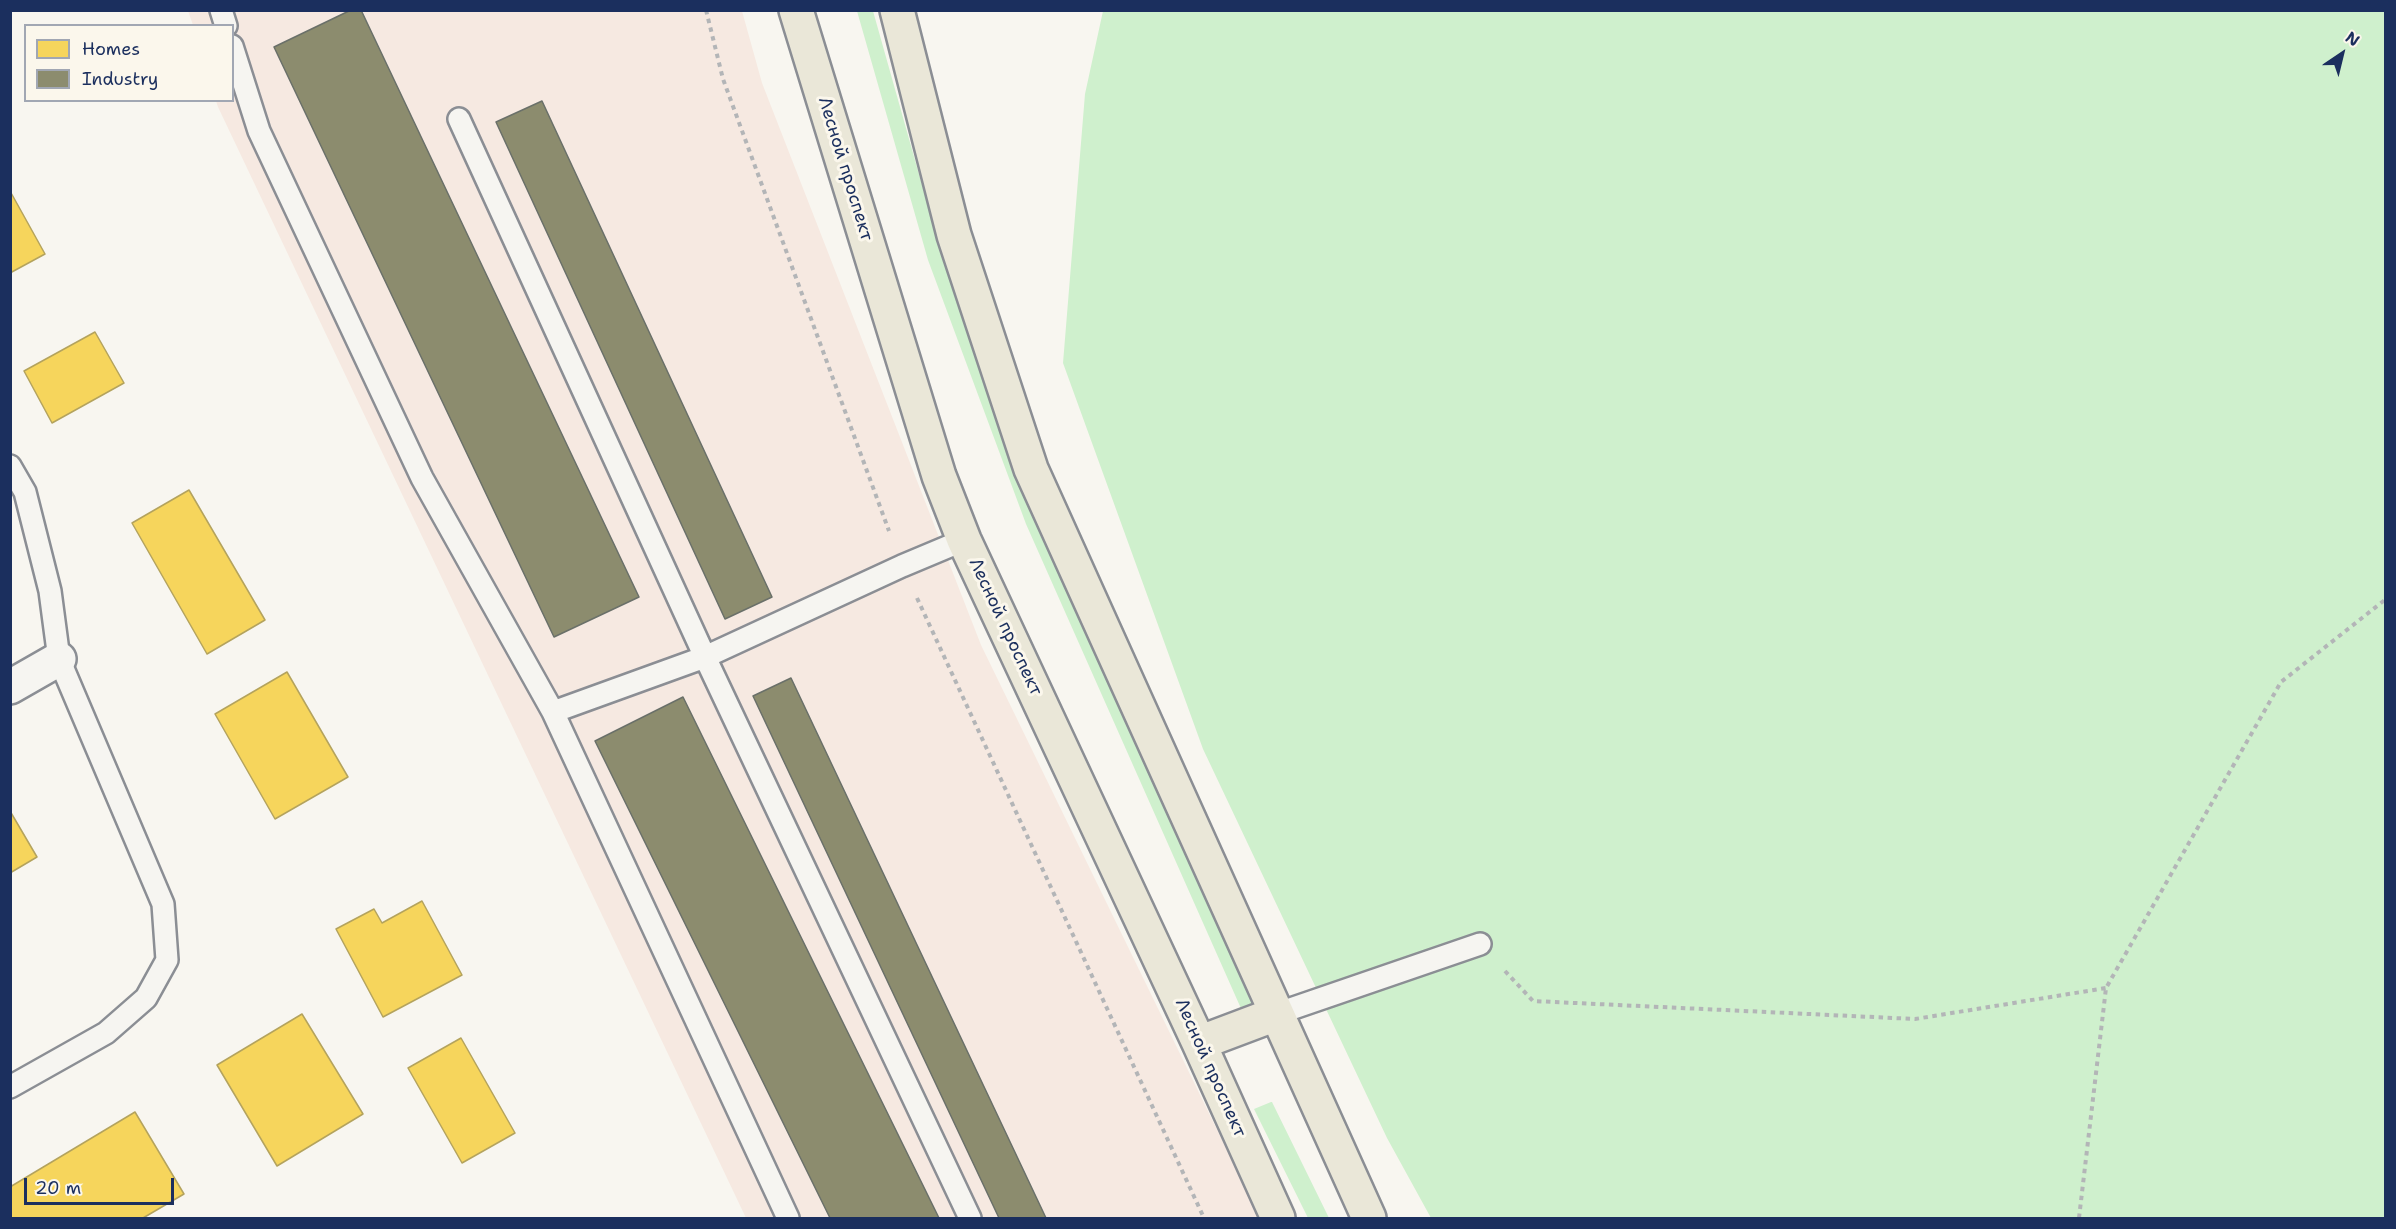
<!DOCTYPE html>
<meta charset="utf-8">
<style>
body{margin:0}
#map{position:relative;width:2396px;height:1229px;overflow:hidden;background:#f8f6f0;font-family:"Shantell Sans",sans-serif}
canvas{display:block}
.frame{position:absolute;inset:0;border:12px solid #1b2f5e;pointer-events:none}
.legend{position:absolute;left:24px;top:24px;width:210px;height:78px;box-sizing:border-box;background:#fbf7ec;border:2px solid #a1a7b3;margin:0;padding:8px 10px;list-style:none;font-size:18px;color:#1b2f5e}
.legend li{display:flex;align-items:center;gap:12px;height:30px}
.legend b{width:30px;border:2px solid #a1a7b3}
.north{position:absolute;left:2312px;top:24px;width:60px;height:60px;-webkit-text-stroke:4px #fbf7ec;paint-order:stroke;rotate:35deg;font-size:16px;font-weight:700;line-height:24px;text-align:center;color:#1b2f5e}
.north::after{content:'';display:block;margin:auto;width:21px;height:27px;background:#1b2f5e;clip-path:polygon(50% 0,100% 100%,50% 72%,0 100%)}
.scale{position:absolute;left:24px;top:1178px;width:150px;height:27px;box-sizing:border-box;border:3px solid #1b2f5e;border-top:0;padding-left:8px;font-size:18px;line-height:21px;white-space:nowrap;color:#1b2f5e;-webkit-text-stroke:4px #fbf7ec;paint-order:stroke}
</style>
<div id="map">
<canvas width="2396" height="1229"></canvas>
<div class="frame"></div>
<ul class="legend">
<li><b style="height:16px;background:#f6d55c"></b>Homes</li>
<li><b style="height:16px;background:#8c8c6e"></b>Industry</li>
</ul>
<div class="north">N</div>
<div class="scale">20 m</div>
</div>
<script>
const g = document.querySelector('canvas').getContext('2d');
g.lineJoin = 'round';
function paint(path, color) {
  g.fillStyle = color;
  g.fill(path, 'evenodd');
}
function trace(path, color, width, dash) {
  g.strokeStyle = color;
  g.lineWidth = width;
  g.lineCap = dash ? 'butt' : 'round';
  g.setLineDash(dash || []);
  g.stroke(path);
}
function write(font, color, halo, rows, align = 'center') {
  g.font = font + ' "Shantell Sans",sans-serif';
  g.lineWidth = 6;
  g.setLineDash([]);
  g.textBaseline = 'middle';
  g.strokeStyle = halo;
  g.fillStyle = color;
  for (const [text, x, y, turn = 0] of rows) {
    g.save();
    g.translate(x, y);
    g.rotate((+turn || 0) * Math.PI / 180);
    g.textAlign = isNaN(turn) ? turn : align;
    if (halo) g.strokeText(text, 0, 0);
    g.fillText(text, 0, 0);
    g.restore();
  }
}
paint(new Path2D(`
 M188,11H742L762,83L981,645L1260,1218H746L218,107L216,101L232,100V26L193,25Z`), '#f6e9e1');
paint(new Path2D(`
 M857,11H873L942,256L1043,519L1261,1015L1247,1022L1026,524L928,260Z
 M1103,11H2385V1218H1431L1387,1138L1203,749L1063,363L1085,94Z
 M1271,1102H1272L1329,1218H1308L1254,1109Z`), '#cff0cd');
const homes = new Path2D(`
 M10,191L45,254L10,273Z
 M95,332L124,383L52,423L24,371Z
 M189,490L265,620L207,654L132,523Z
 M287,672L348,777L275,819L215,714Z
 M10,811L37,857L10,873Z
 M422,901L462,975L383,1017L336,929L374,909L382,923Z
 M302,1014L363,1114L277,1166L217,1065Z
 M461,1038L515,1133L462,1163L408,1068Z
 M135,1112L184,1194L143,1218H10V1187Z`);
paint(homes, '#f6d55c');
trace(homes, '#b4a35d', 1.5);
const industry = new Path2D(`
 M351,10H361L639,597L554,637L274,47Z
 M542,101L772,597L725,619L496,122Z
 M791,678L1046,1218H999L753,696Z
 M683,697L939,1218H830L595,741Z`);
paint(industry, '#8c8c6e');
trace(industry, '#6a7069', 1.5);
const service = new Path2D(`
 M221,10L226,26
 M232,46L259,131L422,478L553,712L788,1218
 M459,119L705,657L970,1218
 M10,466L25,492L50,591L59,659L163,904L167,960L146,998L106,1033L10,1087
 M553,712L705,657L902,566L964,540
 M1276,1014L1480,944`);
const minor = new Path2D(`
 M10,687L59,659`);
const primary = new Path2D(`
 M796,10L939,476L964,540L1199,1043L1278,1218
 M897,10L954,235L1031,469L1369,1218
 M1199,1043L1276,1014`);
trace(service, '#8b8e94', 26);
trace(minor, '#8b8e94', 38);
trace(primary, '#8b8e94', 38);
trace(new Path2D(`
 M706,10L723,79L889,531
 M917,598L1204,1218
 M1505,971L1533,1001L1915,1019L2106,988
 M2079,1218L2106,988L2281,682L2386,599`), '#b3b5b7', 4, [4.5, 4.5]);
trace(service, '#f6f5f1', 21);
trace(minor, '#f6f5f1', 33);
trace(primary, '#eae7d8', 33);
write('18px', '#1b2f5e', '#fbf7ec', [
 ["Лесной проспект",845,169,73],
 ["Лесной проспект",1005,627,65],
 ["Лесной проспект",1210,1068,66]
]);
</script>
